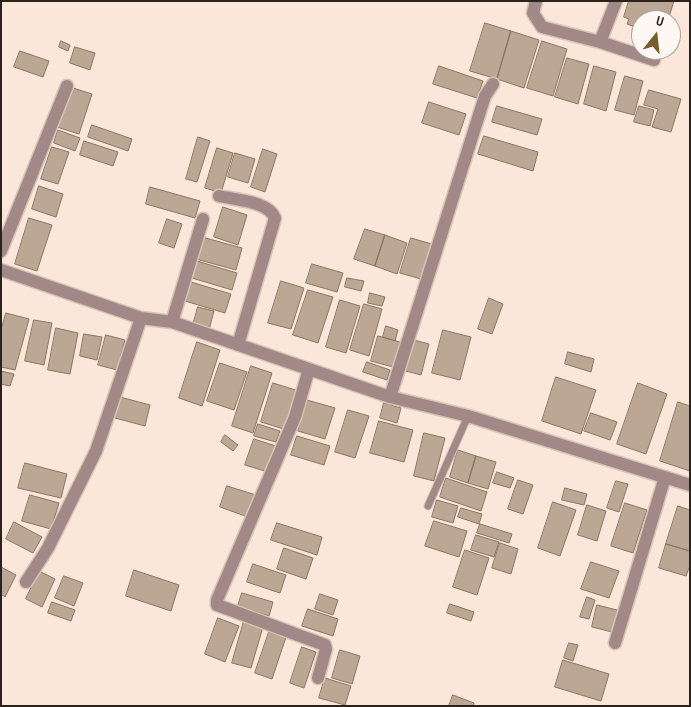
<!DOCTYPE html>
<style>
body{margin:0}
#map{position:relative;width:691px;height:707px;overflow:hidden;background:#fbe7d9;font-family:"Sofia Sans Condensed",sans-serif}
canvas{display:block}
.frame{position:absolute;inset:0;border:2px solid #2b221c;pointer-events:none}
.north{position:absolute;left:631px;top:10px;width:50px;height:50px;box-sizing:border-box;background:#fdf8f4;border:1px solid #a9a29e;border-radius:50%;rotate:16deg;font-size:14px;font-weight:700;line-height:20px;text-align:center;color:#2b221c}
.north::after{content:'';display:block;margin:auto;width:18px;height:22px;background:#765e2f;clip-path:polygon(50% 0,100% 100%,50% 72%,0 100%)}
</style>
<div id="map">
<canvas width="691" height="707"></canvas>
<div class="frame"></div>
<div class="north">U</div>
</div>
<script>
const g = document.querySelector('canvas').getContext('2d');
g.lineJoin = 'round';
function paint(path, color) {
  g.fillStyle = color;
  g.fill(path, 'evenodd');
}
function trace(path, color, width, dash) {
  g.strokeStyle = color;
  g.lineWidth = width;
  g.lineCap = dash ? 'butt' : 'round';
  g.setLineDash(dash || []);
  g.stroke(path);
}
const building = new Path2D(`
 M629,1H674L668,20H641V29L627,24L629,19L624,17Z
 M485,23L511,31L497,79L470,71Z
 M511,31L539,40L524,88L497,79Z
 M61,41L70,45L68,51L59,47Z
 M542,41L567,49L553,96L527,88Z
 M75,47L95,53L90,70L70,63Z
 M20,51L49,61L43,77L14,67Z
 M567,58L589,64L578,104L555,97Z
 M439,66L483,81L477,98L433,84Z
 M594,66L616,72L606,111L584,104Z
 M625,76L643,81L634,115L615,110Z
 M70,87L92,94L79,134L57,127Z
 M649,90L681,99L671,132L652,127L658,109L644,105Z
 M429,102L466,114L459,135L422,123Z
 M497,106L542,119L537,135L492,122Z
 M639,106L654,110L650,126L634,122Z
 M92,125L132,139L128,151L88,137Z
 M58,130L80,138L75,151L54,143Z
 M484,136L538,152L533,171L478,154Z
 M198,137L210,141L197,182L186,179Z
 M84,141L118,152L113,166L80,155Z
 M52,147L69,152L58,184L41,179Z
 M217,148L233,153L221,193L205,188Z
 M263,149L277,154L265,192L251,187Z
 M235,153L255,159L248,183L228,177Z
 M39,186L63,194L56,217L32,209Z
 M150,187L200,201L195,218L146,204Z
 M223,207L247,215L238,245L214,237Z
 M29,218L52,225L37,271L15,264Z
 M167,219L182,224L174,248L159,243Z
 M365,229L385,235L375,266L354,259Z
 M385,235L407,243L397,274L375,266Z
 M202,237L242,248L236,270L196,259Z
 M411,238L432,244L421,279L400,273Z
 M197,261L237,273L232,290L192,278Z
 M312,264L343,273L337,292L306,283Z
 M347,278L364,281L361,291L345,287Z
 M281,281L304,288L291,329L268,323Z
 M191,282L231,294L225,313L185,301Z
 M308,290L333,297L318,343L293,335Z
 M370,293L385,297L382,306L368,303Z
 M489,298L503,304L492,334L478,329Z
 M340,300L360,306L346,353L326,347Z
 M364,304L382,309L369,356L350,350Z
 M198,307L214,311L209,330L193,325Z
 M6,313L29,319L15,370L1,367V331Z
 M34,320L52,323L44,365L25,361Z
 M386,326L398,330L395,341L383,337Z
 M56,328L78,333L70,374L48,370Z
 M443,330L471,337L460,380L432,373Z
 M84,334L102,337L97,360L80,356Z
 M106,335L125,340L117,370L98,365Z
 M378,336L400,342L393,367L371,361Z
 M414,340L429,344L421,375L406,371Z
 M197,342L220,350L202,406L179,398Z
 M568,352L594,359L591,372L565,364Z
 M367,362L390,370L387,380L363,372Z
 M220,363L247,372L234,410L207,401Z
 M251,366L272,373L253,433L232,426Z
 M1,371L14,374L10,386L1,384Z
 M556,377L596,390L581,434L542,421Z
 M273,383L299,391L287,430L261,422Z
 M638,383L667,394L646,454L617,444Z
 M120,397L150,405L145,426L115,418Z
 M307,400L335,408L325,439L298,431Z
 M678,402L690,406V471L660,461Z
 M384,403L401,408L397,423L380,418Z
 M348,410L369,416L355,458L335,452Z
 M591,413L617,422L610,440L584,431Z
 M379,421L413,430L404,462L370,453Z
 M258,424L280,431L276,442L254,436Z
 M424,433L445,438L434,481L414,476Z
 M225,435L238,445L233,451L221,442Z
 M297,436L330,446L324,465L291,455Z
 M254,439L276,446L268,472L245,465Z
 M458,450L476,456L468,483L450,477Z
 M476,456L496,462L488,489L468,483Z
 M25,463L67,474L61,498L18,488Z
 M497,472L514,478L510,488L493,483Z
 M446,478L487,492L481,511L440,497Z
 M518,480L533,485L523,514L508,509Z
 M616,481L628,484L619,512L607,508Z
 M227,486L256,495L248,517L220,507Z
 M565,488L587,494L584,505L562,500Z
 M30,495L59,503L51,529L22,521Z
 M437,500L458,506L453,523L432,517Z
 M553,502L576,510L560,556L538,548Z
 M625,503L647,510L633,553L611,546Z
 M587,505L606,511L597,541L578,535Z
 M678,506L690,510V551L666,544Z
 M461,508L482,514L479,524L458,517Z
 M434,521L467,531L459,557L425,546Z
 M14,522L42,537L33,553L6,539Z
 M277,523L322,537L317,555L271,540Z
 M480,524L512,534L509,543L477,533Z
 M476,535L499,542L494,557L471,550Z
 M500,543L518,549L511,574L492,568Z
 M666,544L690,551V565L686,576L659,568Z
 M284,548L313,558L306,579L277,569Z
 M465,550L489,558L477,595L453,587Z
 M591,562L619,571L609,598L581,589Z
 M253,564L286,575L280,593L247,582Z
 M1,567L16,575L5,597L1,594Z
 M134,570L179,585L171,611L126,596Z
 M39,571L55,579L42,607L26,599Z
 M64,576L83,583L74,606L55,598Z
 M242,593L273,602L269,616L238,606Z
 M320,594L338,600L333,615L315,609Z
 M587,597L595,600L589,619L580,617Z
 M52,602L75,610L71,621L48,613Z
 M450,604L474,612L471,621L447,613Z
 M597,605L621,611L616,633L592,627Z
 M308,609L338,619L333,636L302,626Z
 M218,618L239,626L225,662L205,654Z
 M244,621L263,627L251,668L232,663Z
 M269,632L286,637L272,679L255,673Z
 M569,643L578,645L573,661L564,658Z
 M302,647L316,652L304,688L290,683Z
 M340,650L360,656L352,684L332,678Z
 M563,660L609,674L601,701L555,687Z
 M325,678L351,686L345,705L319,698Z
 M453,695L474,703L473,706H449Z`);
paint(building, '#bca794');
trace(building, '#897563', 1);
const service = new Path2D(`
 M428,506L468,416`);
const minor = new Path2D(`
 M536,1L533,13L542,27L600,42L654,60
 M600,42L616,1
 M219,196C236,200 268,201 275,218L238,345
 M1,251L67,86
 M1,270L141,318L172,322L390,397L468,416L690,485
 M172,322L203,219
 M309,369L295,417L217,600V605L325,645L326,649L318,678
 M390,397L485,96L493,84
 M26,582L48,548L96,451L141,318
 M615,643L665,477`);
trace(service, '#d6c4b7', 9);
trace(minor, '#d6c4b7', 15);
trace(service, '#a28987', 7);
trace(minor, '#a28987', 12);
</script>
